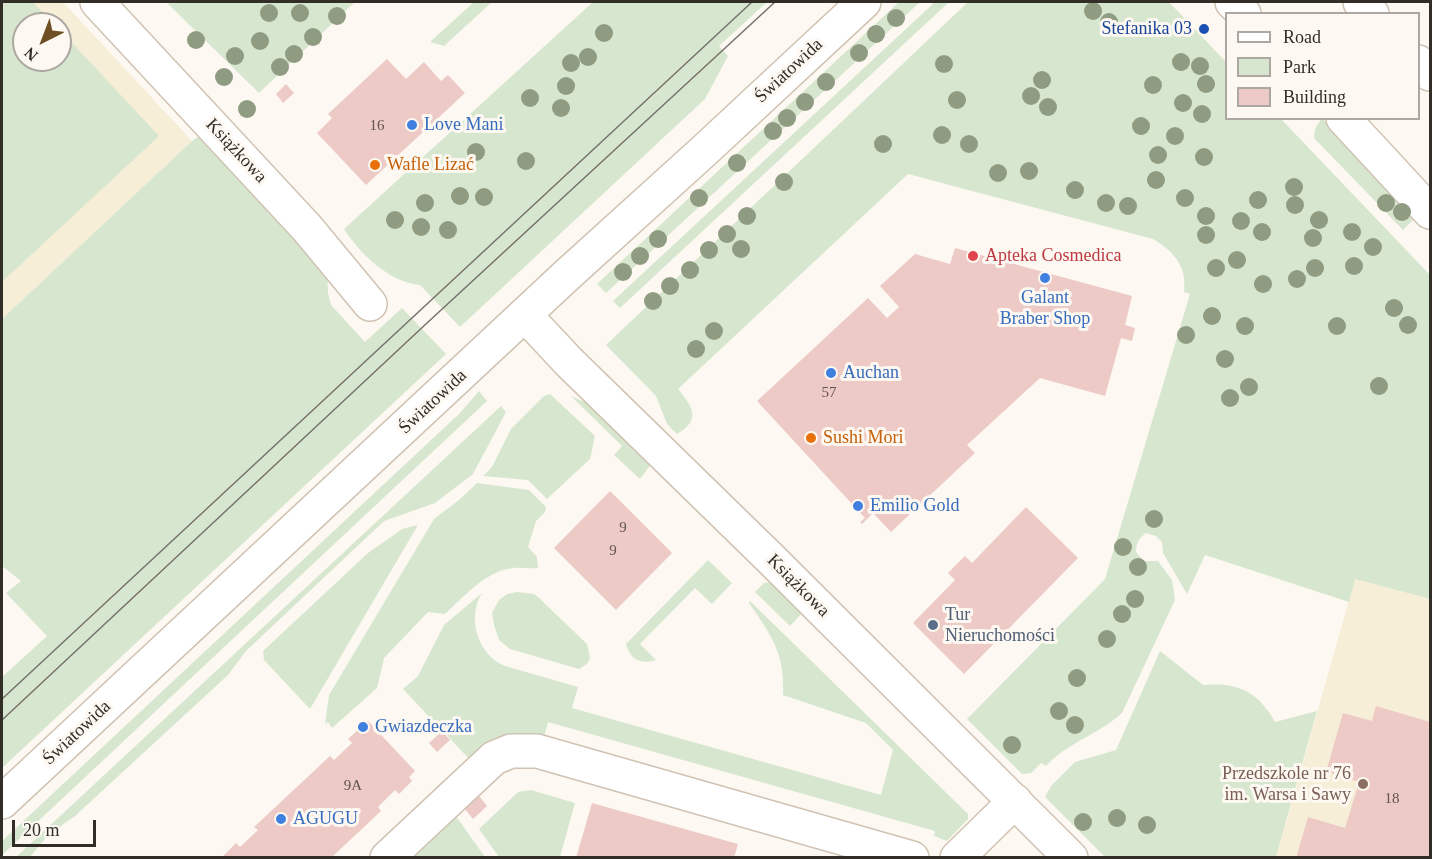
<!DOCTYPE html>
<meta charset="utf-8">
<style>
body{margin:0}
#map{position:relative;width:1432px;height:859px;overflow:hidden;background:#fdf8f1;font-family:Georgia,serif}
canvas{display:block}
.frame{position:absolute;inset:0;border:3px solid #332d27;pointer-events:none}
.legend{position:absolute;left:1225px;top:12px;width:195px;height:108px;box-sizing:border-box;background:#fdf8f1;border:2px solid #aca7a0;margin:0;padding:8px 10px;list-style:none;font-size:18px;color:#332d27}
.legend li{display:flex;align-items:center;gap:12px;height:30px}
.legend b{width:30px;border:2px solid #aca7a0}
.north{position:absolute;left:12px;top:12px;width:60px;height:60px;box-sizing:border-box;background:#fdf8f1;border:2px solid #aca7a0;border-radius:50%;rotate:222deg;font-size:16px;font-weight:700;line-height:24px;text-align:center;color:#332d27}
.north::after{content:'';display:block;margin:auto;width:21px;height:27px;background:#6d4f23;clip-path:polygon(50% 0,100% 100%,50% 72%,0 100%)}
.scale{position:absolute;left:12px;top:820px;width:84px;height:27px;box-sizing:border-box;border:3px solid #332d27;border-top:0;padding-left:8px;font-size:18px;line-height:21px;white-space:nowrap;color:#332d27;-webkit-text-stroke:4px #fdf8f1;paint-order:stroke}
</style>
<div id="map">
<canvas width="1432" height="859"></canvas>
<div class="frame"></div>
<ul class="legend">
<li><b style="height:8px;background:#fff"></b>Road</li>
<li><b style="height:16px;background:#d7e7cf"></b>Park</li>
<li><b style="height:16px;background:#edcac6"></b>Building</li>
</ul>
<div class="north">N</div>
<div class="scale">20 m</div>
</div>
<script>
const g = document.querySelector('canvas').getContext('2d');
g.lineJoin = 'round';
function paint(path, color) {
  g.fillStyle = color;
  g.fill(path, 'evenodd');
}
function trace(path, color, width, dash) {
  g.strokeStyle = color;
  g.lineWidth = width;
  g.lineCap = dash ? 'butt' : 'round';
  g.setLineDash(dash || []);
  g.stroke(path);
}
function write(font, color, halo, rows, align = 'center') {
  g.font = font + ' Georgia,serif';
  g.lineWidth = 6;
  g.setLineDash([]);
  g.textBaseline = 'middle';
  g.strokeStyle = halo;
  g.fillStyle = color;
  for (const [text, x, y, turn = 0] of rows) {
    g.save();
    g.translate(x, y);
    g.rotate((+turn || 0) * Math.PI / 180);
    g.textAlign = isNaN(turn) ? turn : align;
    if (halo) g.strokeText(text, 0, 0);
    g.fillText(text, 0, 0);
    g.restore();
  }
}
paint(new Path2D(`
 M2,2H63L192,141L2,319ZM24,24H60V60H24Z
 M1355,579L1430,599V857L1276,858Z`), '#f7eed8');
paint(new Path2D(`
 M2,2H33L54,24H24V60H60V30L159,136L2,282Z
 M171,2H355L259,93L168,4Z
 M474,2H492L444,46L430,42Z
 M593,2H767L719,46L728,56L705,99L460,327L420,285C389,282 361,255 344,229Z
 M899,2H920L606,293L597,284Z
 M935,2H949L620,308L613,301Z
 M968,2H1169L1226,62V118L1281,119L1430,275V599L1355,579L1349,602L1205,555L1187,594L1163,553L1162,542L1156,536L1146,533C1139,538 1136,543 1136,552L1144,561H1158L1172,580L1175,600L1122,713C1098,735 1068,742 1046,766L1041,763L1031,773L1022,774L967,719L1105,579L1190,294L1184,292C1187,267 1175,252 1153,239L908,174L678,389C692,406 702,420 677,434L667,424L656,396L606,345Z
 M1321,119H1323L1414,214V219L1403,230L1314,138L1315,129Z
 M205,132L327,265L328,293L331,305L365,342L402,308L446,354L2,768V677L47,636L6,593L21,581L2,566V319L192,141Z
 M479,391L487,401L2,855V841L460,413Z
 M550,394L595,436L590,459L547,499L528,480L483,476L492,467L511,429L544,396Z
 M571,396L602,410L652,463L640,479L614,455L622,446Z
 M501,406L506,412L473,474L435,503L384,521L246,651L228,675L75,816L48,835L30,857H16Z
 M477,483L529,490L546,507L545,512L536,521L528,547L537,557L538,568C530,569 522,567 514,568C486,570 464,597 445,614L428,612L384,658L377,688L332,728L328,722L325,724L329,695L434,519L459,500Z
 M418,525L310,709L264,660L263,651L368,553L402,529Z
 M708,560L732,583L712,604L695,588L640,644L656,660C640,665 630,659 626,644Z
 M771,582L802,613L790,626L755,592L764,583Z
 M517,592L534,594L539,598L587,644L590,658L587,664L579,669L510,649L499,640L494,625L492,613L499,600L507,594Z
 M482,593C466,618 478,655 505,666L578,687L572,708L881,795L893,750L866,723L783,695C785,654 772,636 749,603L750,601L968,814V819L947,841L934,836L935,831L548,722L543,741L473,763L403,689L418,676L444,625Z
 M1160,651L1203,685C1237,682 1258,691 1275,722L1317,711L1276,857H1105L1045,797L1051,786L1075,762L1116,750Z
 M531,790L575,803L560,857H499L479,829L518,792Z
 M453,812L485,857L404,858Z`), '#d7e7cf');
paint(new Path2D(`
 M387,59L406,79L424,62L441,81L448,75L465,93L366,185L317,133L332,118L328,114Z
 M286,84L294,93L283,103L276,94Z
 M955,248L1132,296L1125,325L1135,328L1132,341L1121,338L1105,396L1040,378L967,445L975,453L891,532L873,513L862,524L860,522L865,518L757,401L868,298L887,318L899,307L880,286L915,254L950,264Z
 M610,491L672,553L616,610L554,548Z
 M1026,507L1078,558L964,674L913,623L955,580L948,573L965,556L972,563Z
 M1376,706L1430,722V858H1296L1308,817L1345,828L1359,782L1326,772L1343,713L1372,721Z
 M368,721L415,771L409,777L412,781L399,794L395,790L378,807L381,811L331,858H221L236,843L240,847L258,830L254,827L330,756L334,760L352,743L348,739Z
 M442,731L450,740L437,752L429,743Z
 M479,796L487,806L473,819L465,809Z
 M592,803L738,844L734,858H576Z`), '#edcac6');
const minor = new Path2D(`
 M97,2L307,228L370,304
 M1232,2L1244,14
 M1360,2L1372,14
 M1418,62L1430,74
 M1343,118L1430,212
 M525,315L569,362L773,561L1071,858
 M2,802L567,275L706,149L864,2
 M387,858L494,758L511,751H537L912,858
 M957,858L1015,801`);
trace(minor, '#d1c3b3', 36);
trace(minor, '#fff', 33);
trace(new Path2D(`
 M2,699L752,2
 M2,720L427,323L775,2`), '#77716b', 1.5);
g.fillStyle = '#909c82';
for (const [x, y] of [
 [1093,11],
 [269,13],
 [300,13],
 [337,16],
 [896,18],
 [1109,22],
 [604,33],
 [876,34],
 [313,37],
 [196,40],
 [260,41],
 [859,53],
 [294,54],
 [235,56],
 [588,57],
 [1181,62],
 [571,63],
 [944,64],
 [1200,66],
 [280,67],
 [224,77],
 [1042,80],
 [826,82],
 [1206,84],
 [1153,85],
 [566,86],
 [1031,96],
 [530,98],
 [957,100],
 [805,102],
 [1183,103],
 [1048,107],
 [561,108],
 [247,109],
 [1202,114],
 [787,118],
 [1141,126],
 [773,131],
 [942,135],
 [1175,136],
 [883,144],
 [969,144],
 [476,152],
 [1158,155],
 [1204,157],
 [526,161],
 [737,163],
 [1029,171],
 [998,173],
 [1156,180],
 [784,182],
 [1294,187],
 [1075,190],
 [460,196],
 [484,197],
 [699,198],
 [1185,198],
 [1258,200],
 [425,203],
 [1106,203],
 [1386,203],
 [1295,205],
 [1128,206],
 [1402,212],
 [747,216],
 [1206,216],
 [395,220],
 [1319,220],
 [1241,221],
 [421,227],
 [448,230],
 [1262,232],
 [1352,232],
 [727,234],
 [1206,235],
 [1313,238],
 [658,239],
 [1373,247],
 [741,249],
 [709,250],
 [640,256],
 [1237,260],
 [1354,266],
 [1216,268],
 [1315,268],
 [690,270],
 [623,272],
 [1297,279],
 [1263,284],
 [670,286],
 [653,301],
 [1394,308],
 [1212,316],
 [1408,325],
 [1245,326],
 [1337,326],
 [714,331],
 [1186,335],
 [696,349],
 [1225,359],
 [1379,386],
 [1249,387],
 [1230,398],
 [1154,519],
 [1123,547],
 [1138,567],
 [1135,599],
 [1122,614],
 [1107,639],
 [1077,678],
 [1059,711],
 [1075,725],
 [1012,745],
 [1117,818],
 [1083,822],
 [1147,825]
]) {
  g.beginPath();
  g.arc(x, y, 9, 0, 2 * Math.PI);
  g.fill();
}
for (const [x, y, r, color] of [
 [1204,29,6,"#1a4fb4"],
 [412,125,6,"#3f7fe0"],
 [375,165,6,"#e8710a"],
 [973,256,6,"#e0444e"],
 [1045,278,6,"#3f7fe0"],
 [831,373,6,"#3f7fe0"],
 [811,438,6,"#e8710a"],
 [858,506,6,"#3f7fe0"],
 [933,625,6,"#5c6f8a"],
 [363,727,6,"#3f7fe0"],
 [1363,784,6,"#8d6e63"],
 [281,819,6,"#3f7fe0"]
]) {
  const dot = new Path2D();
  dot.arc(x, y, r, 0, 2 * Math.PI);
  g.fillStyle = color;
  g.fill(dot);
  trace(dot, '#fdf8f1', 2);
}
write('15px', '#62544f', null, [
 ["16",377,126],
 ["57",829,393],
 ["9",623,528],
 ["9",613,551],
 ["9A",353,786],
 ["18",1392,799]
]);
write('18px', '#164399', '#fdf8f1', [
 ["Stefanika 03",1192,29]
], 'right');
write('18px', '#332d27', '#fdf8f1', [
 ["Światowida",789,71,-43],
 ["Książkowa",236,151,47],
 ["Światowida",433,402,-43],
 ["Książkowa",798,586,45],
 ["Światowida",77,733,-43]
]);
write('18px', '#366cbe', '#fdf8f1', [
 ["Love Mani",424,125],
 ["Galant",1045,298,"center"],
 ["Braber Shop",1045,319,"center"],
 ["Auchan",843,373],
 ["Emilio Gold",870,506],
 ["Gwiazdeczka",375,727],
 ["AGUGU",293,819]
], 'left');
write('18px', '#c56008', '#fdf8f1', [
 ["Wafle Lizać",387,165],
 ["Sushi Mori",823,438]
], 'left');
write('18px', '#be3a42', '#fdf8f1', [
 ["Apteka Cosmedica",985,256]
], 'left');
write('18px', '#4e5e75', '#fdf8f1', [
 ["Tur",945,615],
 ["Nieruchomości",945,636]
], 'left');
write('18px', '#785e54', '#fdf8f1', [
 ["Przedszkole nr 76",1351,774],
 ["im. Warsa i Sawy",1351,795]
], 'right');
</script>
